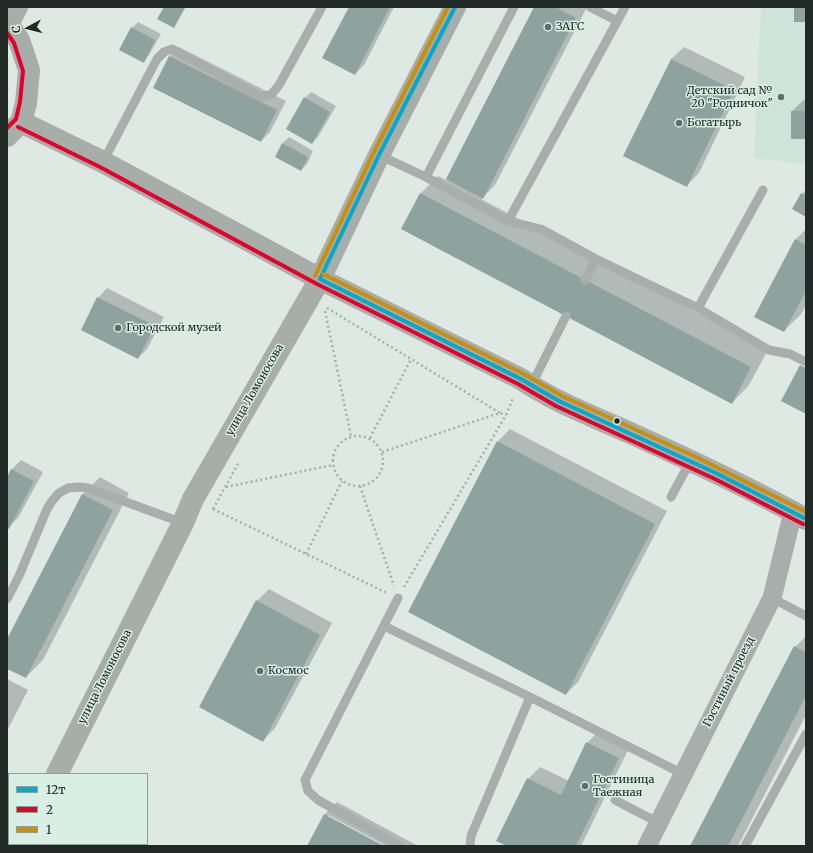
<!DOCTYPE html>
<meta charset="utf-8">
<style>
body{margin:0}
#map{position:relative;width:813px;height:853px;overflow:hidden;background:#dee9e4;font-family:Merriweather,serif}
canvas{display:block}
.frame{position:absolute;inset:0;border:8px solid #212926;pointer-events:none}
.legend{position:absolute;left:8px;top:773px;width:140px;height:72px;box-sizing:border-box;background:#d9eee5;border:1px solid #8f9f99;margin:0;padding:5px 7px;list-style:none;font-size:12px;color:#212926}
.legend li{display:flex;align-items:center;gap:8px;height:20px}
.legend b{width:20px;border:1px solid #8f9f99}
.north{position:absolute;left:8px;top:8px;width:40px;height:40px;-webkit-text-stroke:3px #d9eee5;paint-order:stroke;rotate:263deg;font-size:11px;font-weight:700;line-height:16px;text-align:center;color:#212926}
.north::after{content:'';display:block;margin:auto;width:14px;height:18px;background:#212926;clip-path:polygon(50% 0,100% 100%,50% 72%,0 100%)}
</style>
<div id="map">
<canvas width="813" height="853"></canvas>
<div class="frame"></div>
<ul class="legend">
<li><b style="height:5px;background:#00a9ce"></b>12т</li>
<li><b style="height:5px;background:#e4002b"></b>2</li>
<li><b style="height:5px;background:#cc8d08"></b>1</li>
</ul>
<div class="north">С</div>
</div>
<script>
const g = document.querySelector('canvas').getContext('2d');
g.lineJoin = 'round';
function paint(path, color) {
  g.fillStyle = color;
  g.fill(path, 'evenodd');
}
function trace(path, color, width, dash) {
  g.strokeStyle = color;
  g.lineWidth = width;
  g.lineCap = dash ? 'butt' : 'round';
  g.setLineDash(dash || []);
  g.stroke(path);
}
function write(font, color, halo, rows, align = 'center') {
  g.font = font + ' Merriweather,serif';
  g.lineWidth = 3;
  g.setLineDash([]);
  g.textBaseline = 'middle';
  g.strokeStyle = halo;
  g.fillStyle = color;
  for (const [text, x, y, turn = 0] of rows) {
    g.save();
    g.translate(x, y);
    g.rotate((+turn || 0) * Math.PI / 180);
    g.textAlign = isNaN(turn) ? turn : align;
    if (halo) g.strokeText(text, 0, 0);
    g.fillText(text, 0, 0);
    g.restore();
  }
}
paint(new Path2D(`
 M761,7H806V164L754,158Z`), '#cee3da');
paint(new Path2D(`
 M165,7H186L174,27Z
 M350,7H394L364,65L355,74Z
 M535,7H587L495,185L481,199L768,350L749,385L732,403L402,229L421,193L438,176L446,180Z
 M138,22L161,34L149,55L143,61L132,28Z
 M179,47L286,101L270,132L261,141L155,88L170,56Z
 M684,47L745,77L699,173L686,186L671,59Z
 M311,92L336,106L318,137L312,143L305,98Z
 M805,99H806V138L792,111Z
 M289,137L313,151L307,164L301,170L276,156L283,143Z
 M805,191L806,192V216L802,194Z
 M806,229V305L801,314L784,331L755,316L796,239Z
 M107,288L164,317L147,349L138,358L82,329L98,298Z
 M510,429L667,511L578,682L566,694L409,612L498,441Z
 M21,460L43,472L18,518L8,527H7V479L12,469Z
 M100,477L129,493L43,660L26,677L7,667V641L82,495Z
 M269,589L332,623L275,728L263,741L257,601Z
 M806,636V715L738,846H691L795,647Z
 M7,679L28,690L7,731Z
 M599,731L630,746L581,846H509L528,779L540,767L569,781L587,743Z
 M337,802L418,846H386L328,815V817L382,846H308L325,814Z`), '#0003');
paint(new Path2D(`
 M164,7H185L174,28L157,19Z
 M349,7H390L355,75L322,58Z
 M534,7H555L576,18L483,199L446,179Z
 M794,7H806V22H794Z
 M131,27L155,40L144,63L119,50Z
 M169,56L277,110L261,142L153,88Z
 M671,59L734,90L687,187L623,156Z
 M304,97L330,112L312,144L286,129Z
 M791,111H806V139H791Z
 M282,143L308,157L301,171L275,157Z
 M420,193L751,367L732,404L401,229Z
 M801,193L806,196V217L792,209Z
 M795,239L806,245V291L784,332L754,317Z
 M97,297L155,326L138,359L81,330Z
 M800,365L806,368V414L781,401Z
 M497,441L655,524L566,695L408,612Z
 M11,469L34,481L9,529L7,528V477Z
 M82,494L113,510L26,678L7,669V639Z
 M256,600L320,635L263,742L199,707Z
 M794,646L806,652V696L728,846H690Z
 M586,742L619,758L576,846H507L496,841L527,778L561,795Z
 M324,814L384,846H307Z`), '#8ea39f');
trace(new Path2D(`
 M327,308L500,413
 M325,311L351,436
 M333 461a25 25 0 1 1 50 0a25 25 0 1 1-50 0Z
 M370,438L411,359
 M382,452L500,413L506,415
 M360,486L394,586
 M226,487L333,465
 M213,509L239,462
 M213,509L387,593
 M306,554L342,481
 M404,587L506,415L513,398`), '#a7ada9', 2.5, [2, 3]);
trace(new Path2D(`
 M590,7L617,21
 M379,155L426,177L508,221L541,229L596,259L698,308L769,350L790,354L806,362
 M103,162L157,59L164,52L172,49L261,97L272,94L279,85L322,7
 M426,177L514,7
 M508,221L625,7
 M585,280L596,259
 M698,308L763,190
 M531,386L566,316
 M671,497L691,460
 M398,598L305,780L308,791L318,800L400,846
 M772,598L806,616
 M7,599L19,576L47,509L52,501L59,493L68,488L79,487L88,488L183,523
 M384,626L530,697
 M615,800L659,823
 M470,846L471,836L530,697L683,774
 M745,846L806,734`), '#a8aeab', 9);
trace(new Path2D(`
 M647,846L772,598L793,512`), '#a8aeab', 19);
trace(new Path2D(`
 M8,24L17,7`), '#a8aeab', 22);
trace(new Path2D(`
 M7,23L19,40L29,70L26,103L21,122L7,136
 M21,122L103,162L320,279L521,379C551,400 594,417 628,432C688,459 748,487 806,519
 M57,774L183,523L193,499L320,279L379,155L455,7
 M21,846L22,844`), '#a7ada9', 22);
trace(new Path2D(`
 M320,279L521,379L559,401L718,474L806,519
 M320,279L379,155L455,7`), '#00a9ce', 4);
trace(new Path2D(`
 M7,33L14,43L23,71L20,102L16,119L7,128
 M18,127L100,167L317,284L518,384L556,406L715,479L803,524`), '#e4002b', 4);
trace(new Path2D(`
 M323,274L524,374L562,396L698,458L806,512
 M315,276L374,152L448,7`), '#cc8d08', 4);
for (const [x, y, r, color] of [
 [548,27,4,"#636c68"],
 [781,97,4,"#636c68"],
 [679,123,4,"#636c68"],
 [118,328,4,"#636c68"],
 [617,421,3.5,"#212926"],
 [260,671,4,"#636c68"],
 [585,786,4,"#636c68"]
]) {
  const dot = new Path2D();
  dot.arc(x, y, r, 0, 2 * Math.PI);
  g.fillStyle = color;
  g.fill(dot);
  trace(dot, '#d9eee5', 1.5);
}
write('11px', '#212926', '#d9eee5', [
 ["ЗАГС",556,27],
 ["Детский сад №",773,91,"right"],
 ["20 \"Родничок\"",773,104,"right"],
 ["Богатырь",687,123],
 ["Городской музей",126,328],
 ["Космос",268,671],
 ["Гостиница",593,780],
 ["Таежная",593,793]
], 'left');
write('11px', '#212926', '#d9eee5', [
 ["улица Ломоносова",255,390,-60],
 ["улица Ломоносова",105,677,-63],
 ["Гостиный проезд",729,682,-63]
]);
</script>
